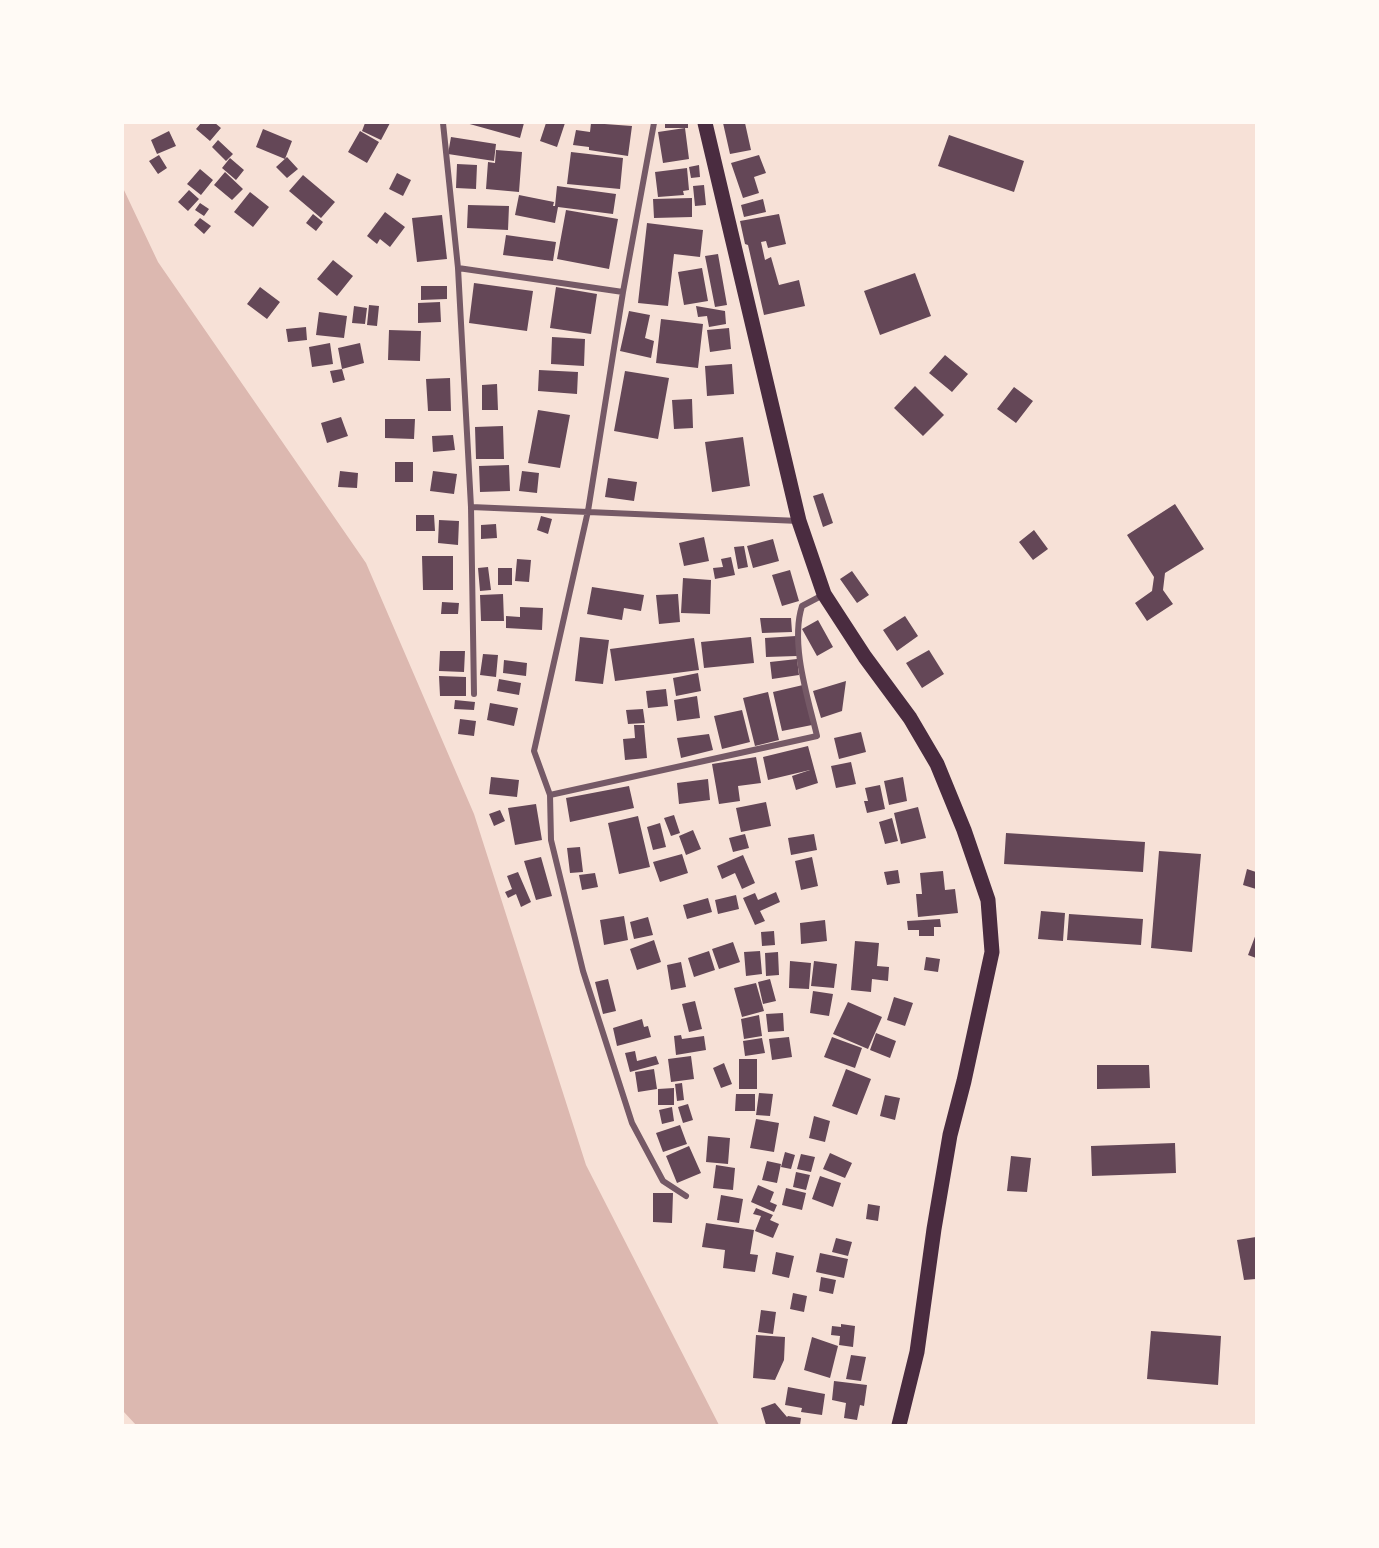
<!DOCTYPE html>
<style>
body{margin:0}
#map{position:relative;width:1379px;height:1548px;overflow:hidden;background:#f7e1d7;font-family:Figtree,sans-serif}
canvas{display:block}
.frame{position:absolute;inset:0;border:124px solid #fffaf5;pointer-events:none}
</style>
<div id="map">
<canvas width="1379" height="1548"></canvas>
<div class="frame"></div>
</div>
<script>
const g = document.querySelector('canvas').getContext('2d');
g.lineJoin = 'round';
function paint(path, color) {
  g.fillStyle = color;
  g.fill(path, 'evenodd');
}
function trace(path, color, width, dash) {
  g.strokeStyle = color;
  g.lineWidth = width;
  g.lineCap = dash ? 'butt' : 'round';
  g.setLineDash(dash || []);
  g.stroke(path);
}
paint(new Path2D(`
 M123,188L158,262L366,563L474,814L586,1165L719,1425H136L123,1411Z`), '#dcb8b0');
paint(new Path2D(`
 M201,123H215L221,128L210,141L196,129Z
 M365,123H390L381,140L362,131Z
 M466,123H524L520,138Z
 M546,123H565L557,147L540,141Z
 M591,123L632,126L628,156L589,150V147L573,145L576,130L590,132Z
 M665,123H688V128H665Z
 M723,123H745L751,150L730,154Z
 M685,128L689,159L663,163L658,132Z
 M263,129L292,141L285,159L256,147Z
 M169,131L176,146L157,154L151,140Z
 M360,131L379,142L367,163L348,152Z
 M949,135L1024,161L1014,192L938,166Z
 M451,137L496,144L494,161L448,154Z
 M218,140L233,154L226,161L212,147Z
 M496,150L522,152L519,192L486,189L488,162L495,163Z
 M571,152L623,158L620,189L567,184Z
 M159,155L167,168L158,174L149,161Z
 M759,155L766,173L754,177L759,193L743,198L731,163Z
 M287,157L298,169L287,178L276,167Z
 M230,158L244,170L236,180L222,168Z
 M457,164L477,165L476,189L456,188Z
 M699,165L700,177L691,178L689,167Z
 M687,168L689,190L683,191L684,195L658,197L655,172Z
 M200,169L213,180L201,195L187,184Z
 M225,172L243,189L232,200L214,185Z
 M397,173L411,180L403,196L389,189Z
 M303,175L335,202L321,218L289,191Z
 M704,185L706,205L695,206L693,186Z
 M557,186L616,194L613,214L558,207L555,223L515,215L519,195L554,202L553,206H555Z
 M189,190L199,199L188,211L178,202Z
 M250,192L269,207L253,227L234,212Z
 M692,198V217L654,218L653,199Z
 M763,199L766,212L744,217L741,205Z
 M200,203L209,209L204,216L195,210Z
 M468,205L509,206L508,230L467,228Z
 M566,210L618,219L609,269L557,259Z
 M385,212L405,227L390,247L380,239L377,244L367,236Z
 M313,214L323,222L316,231L306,223Z
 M779,214L786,244L768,248L766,241L761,242L765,260L771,257L779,285L799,280L805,306L764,315L748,245L745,244L740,221Z
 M442,215L447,259L417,262L412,218Z
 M200,218L211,226L204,234L194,225Z
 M647,223L703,230L700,257L674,254L668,306L638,303Z
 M506,235L556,242L553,261L503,255Z
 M718,254L727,305L715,307L705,256Z
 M333,260L353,276L337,296L317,279Z
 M702,268L708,301L684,305L678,272Z
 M915,273L931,316L880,335L864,291Z
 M474,283L533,291L527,331L469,323Z
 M421,286H447V299L421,300Z
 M260,287L280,302L267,319L247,304Z
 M556,287L597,294L591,334L550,328Z
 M440,302L441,322L418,323V303Z
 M369,305L379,306L377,326L367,325Z
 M354,306L367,308L365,324L352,323Z
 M696,306L725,311L726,324L709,327L707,316L698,317Z
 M629,311L650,315L645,338L654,341L651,358L620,351Z
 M319,312L347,316L344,338L316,335Z
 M661,319L703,324L698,368L656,363Z
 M306,327L307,340L288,342L286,329Z
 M729,328L731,349L710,352L707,330Z
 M389,330L421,331L420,361L388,360Z
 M552,337L585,339L584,366L551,364Z
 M330,343L333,364L312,367L309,347Z
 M360,343L364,363L342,369L338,348Z
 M945,355L968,374L952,392L929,373Z
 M732,364L734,394L707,396L705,366Z
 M342,369L345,380L333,383L330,371Z
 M539,370L578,372L577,394L538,391Z
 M625,371L669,378L658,439L614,431Z
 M450,378L451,411H428L426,379Z
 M497,384L498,410H482V385Z
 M915,386L944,415L923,436L894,408Z
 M1014,387L1033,401L1016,423L997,409Z
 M692,399L693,428L674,429L672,400Z
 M538,410L570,415L560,468L528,463Z
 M341,417L348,436L327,443L321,423Z
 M385,419H415L414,439L385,438Z
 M503,426L504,459H476L475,427Z
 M453,435L455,450L433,452L432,436Z
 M743,437L750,486L712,492L705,442Z
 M395,462H413V482H395Z
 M509,465L510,491L480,492L479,466Z
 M340,471L358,473L357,488L338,487Z
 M433,471L457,474L454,494L430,491Z
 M522,471L539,473L537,493L519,491Z
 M608,478L637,482L634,501L605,497Z
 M823,493L833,523L823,527L813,496Z
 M1175,504L1204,549L1165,573L1163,590L1173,604L1147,621L1135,603L1152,591L1154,577L1127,535Z
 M416,515H434L435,531H416Z
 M541,516L552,519L548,534L537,530Z
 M439,520L459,521L458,545L438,543Z
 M496,524L497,538L481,539V525Z
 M1034,530L1048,549L1033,560L1019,542Z
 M704,537L709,561L684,566L679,543Z
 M773,539L779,561L753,568L747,546Z
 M744,546L748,567L738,569L734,547Z
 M422,556H453V590H423Z
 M731,557L735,575L715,579L713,568L723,567L721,559Z
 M517,559L531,560L529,582L515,581Z
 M488,567L491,590L480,591L478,568Z
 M498,568H512V585H498Z
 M790,570L799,601L782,606L772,575Z
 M852,571L869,595L857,603L840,579Z
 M683,578L711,580L710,614L681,613Z
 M592,587L644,595L641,611L624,608L622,620L587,614Z
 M503,594L504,621H481L480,595Z
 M678,594L680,622L659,624L656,595Z
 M442,602L459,603L458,614H441Z
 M520,607L543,608L542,630L506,628V616L520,617Z
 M905,616L918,636L897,651L883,630Z
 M760,618H791L792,632L762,633Z
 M818,620L833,647L817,656L802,629Z
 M796,636L797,656L766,657L765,638Z
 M580,637L609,640L603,684L575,681Z
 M751,637L754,663L704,668L701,642Z
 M694,638L699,670L615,681L610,649Z
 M929,650L944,674L922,688L906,663Z
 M440,651H465L464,672L439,671Z
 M483,654L498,655L496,677L480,675Z
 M797,659L799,675L772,679L770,662Z
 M504,660L527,663L526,676L503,673Z
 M698,673L701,691L676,696L673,678Z
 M439,676L466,677V696H440Z
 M499,679L521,683L519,695L497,691Z
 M846,681L842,711L821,718L813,691Z
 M803,685L812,725L782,731L773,692Z
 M666,689L668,706L648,708L646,691Z
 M768,692L779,740L755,746L743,698Z
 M697,696L700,718L677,721L674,700Z
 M455,700L475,702L474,710L454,709Z
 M490,703L518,708L514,726L487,720Z
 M643,709L645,723L628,724L626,710Z
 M742,710L750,742L722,749L714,716Z
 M460,719L476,721L474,736L458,734Z
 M634,725H644L647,758L625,760L623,739L635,738Z
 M861,732L866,752L839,759L834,738Z
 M709,734L713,750L681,758L677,738Z
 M808,746L818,783L796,790L792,776L810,770L768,780L763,757Z
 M756,757L761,783L738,786L740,801L719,804L712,764Z
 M851,762L856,784L836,788L831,766Z
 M491,777L519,780L517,797L489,794Z
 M903,777L907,801L889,805L884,781Z
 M708,779L710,800L679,804L677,783Z
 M880,785L885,809L867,813L864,801H868L865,788Z
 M629,786L634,808L570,822L566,798Z
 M766,802L771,826L741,832L736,808Z
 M536,804L542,840L515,845L508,808Z
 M918,807L926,838L901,844L894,813Z
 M500,810L505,821L494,826L489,814Z
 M674,815L680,833L671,836L664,818Z
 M638,816L650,867L619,874L608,823Z
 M892,818L898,841L885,844L879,822Z
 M660,823L666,847L653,850L647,827Z
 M693,830L701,849L686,855L679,836Z
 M1006,833L1145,842L1143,872L1004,864Z
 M745,834L749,848L733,852L729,838Z
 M814,834L817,850L791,855L788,838Z
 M580,847L583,872L570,873L567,848Z
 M1159,851L1201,854L1192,952L1151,948Z
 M682,854L688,873L660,882L653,862Z
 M743,855L755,883L742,889L735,873L722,879L717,866Z
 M541,857L552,896L536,900L524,861Z
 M812,857L818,886L801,890L795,861Z
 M1247,869L1256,872V889L1243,885Z
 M898,870L900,883L887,885L884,872Z
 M943,871L945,890L955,889L958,913L918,917L916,894H922L920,873Z
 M518,872L531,902L521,907L516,894L508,898L505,892L512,889L507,876Z
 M595,873L598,887L582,890L579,875Z
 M776,892L780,902L760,911L765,921L755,925L743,898L755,893L758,900Z
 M736,895L739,909L718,914L715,900Z
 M708,898L712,912L687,919L683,905Z
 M1041,911L1065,913L1063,941L1038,939Z
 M1069,914L1143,919L1141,945L1067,940Z
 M624,916L628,940L604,945L600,920Z
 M648,917L653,935L634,939L630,922Z
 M940,919L941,927H934V936H919V930H908L907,921Z
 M825,920L827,941L801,944L800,923Z
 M774,931L775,945L762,946L761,932Z
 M1256,934V958L1248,955Z
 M654,940L661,962L637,970L630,949Z
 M855,941L879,943L877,966L889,967L888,981L872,979L871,992L851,990Z
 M733,942L740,962L719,969L712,949Z
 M709,951L715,970L694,977L688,958Z
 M760,951L762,974L746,976L744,952Z
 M778,952L779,975L766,976L765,953Z
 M926,957L940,959L938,972L924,970Z
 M790,961L811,963L809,989L789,988Z
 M814,961L837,964L834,988L811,986Z
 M681,962L686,987L671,990L667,965Z
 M608,979L616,1011L603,1014L595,982Z
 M770,979L776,1001L763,1004L758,982Z
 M756,983L764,1011L742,1017L734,988Z
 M813,991L833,994L829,1016L810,1013Z
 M894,997L913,1003L905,1026L887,1020Z
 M695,1001L702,1029L689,1032L682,1004Z
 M848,1002L882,1017L868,1049L833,1034Z
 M783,1013L784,1031L768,1032L766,1014Z
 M759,1015L762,1036L744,1039L741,1019Z
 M642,1019L644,1027L648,1026L651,1037L617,1046L613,1028Z
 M876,1033L896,1041L890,1058L870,1050Z
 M681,1035L682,1039L704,1036L706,1050L676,1055L674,1036Z
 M789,1037L792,1057L772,1060L769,1039Z
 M832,1037L862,1048L855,1068L824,1057Z
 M762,1038L765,1053L745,1056L743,1041Z
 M635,1051L637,1061L656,1056L659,1064L630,1072L625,1053Z
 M691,1056L694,1079L671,1082L668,1059Z
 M739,1059H757V1089H739Z
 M724,1063L732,1084L721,1088L713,1068Z
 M1097,1065H1149L1150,1088L1097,1089Z
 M654,1069L657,1089L638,1092L635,1072Z
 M846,1069L871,1079L857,1115L832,1106Z
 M682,1083L684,1100L677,1101L675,1084Z
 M674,1088V1105H658V1089Z
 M759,1093L773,1094L770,1116L756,1115Z
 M736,1094H755V1111H735Z
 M885,1095L900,1098L895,1120L880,1116Z
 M688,1104L693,1120L683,1123L678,1107Z
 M672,1107L674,1121L662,1124L659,1110Z
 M814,1116L830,1121L825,1142L809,1138Z
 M756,1119L779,1123L774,1152L750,1148Z
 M680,1125L687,1144L663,1152L656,1133Z
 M708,1136L730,1138L728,1164L706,1162Z
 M1175,1143L1176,1173L1092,1176L1091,1146Z
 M689,1146L701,1173L677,1183L666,1156Z
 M785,1152L795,1155L791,1169L781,1167Z
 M830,1153L852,1163L845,1178L823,1169Z
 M801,1154L815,1157L811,1172L797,1169Z
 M1011,1156L1031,1158L1027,1192L1007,1191Z
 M767,1161L781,1164L777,1183L762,1180Z
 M716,1165L735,1168L733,1190L713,1188Z
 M796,1172L810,1175L806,1190L793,1187Z
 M820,1176L841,1183L833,1207L812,1199Z
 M758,1185L774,1192L770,1202L777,1205L774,1212L751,1202Z
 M786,1188L806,1193L802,1210L782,1205Z
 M653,1193H673L672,1223L653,1222Z
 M721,1195L743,1199L739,1223L717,1220Z
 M868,1204L880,1206L878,1221L866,1219Z
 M756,1208L773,1215L770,1220L779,1224L773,1238L755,1231L761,1216L753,1214Z
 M706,1223L754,1230L750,1254L758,1255L755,1272L723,1268L725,1250L702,1247Z
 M1256,1237V1279L1244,1280L1237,1240Z
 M836,1238L852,1242L848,1256L832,1252Z
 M776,1252L794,1256L789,1278L772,1274Z
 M820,1253L848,1259L844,1278L816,1272Z
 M821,1277L836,1280L833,1294L819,1291Z
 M793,1293L807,1296L804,1312L790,1309Z
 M761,1310L776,1312L773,1334L758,1332Z
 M841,1324L855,1326L853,1347L839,1345L840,1336L831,1335L832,1326L841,1327Z
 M1151,1331L1221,1336L1218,1385L1147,1379Z
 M756,1335L785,1337L784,1360L775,1380L753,1378Z
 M812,1337L838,1346L830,1378L804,1370Z
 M851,1355L866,1357L861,1381L846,1379Z
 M834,1381L867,1385L864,1406L860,1405L857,1420L844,1418L846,1403L832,1400Z
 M788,1387L825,1394L822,1415L801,1412L802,1408L785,1405Z
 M775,1403L787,1417L788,1416L801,1418L800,1425H766L761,1408Z`), '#644757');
trace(new Path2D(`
 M443,123L458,268L623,292
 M654,123L623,292L588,511L534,751L550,795L817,736C808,698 790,644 802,606L823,595
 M458,268L471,507L474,694
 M471,507L799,521
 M550,795L551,840L583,971L632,1123L663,1181L686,1196`), '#755966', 6);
trace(new Path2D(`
 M705,123L799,521L824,594L865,657L910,718L937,764L964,830L988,900L992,952L964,1081L950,1135L934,1229L917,1352L899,1425`), '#4a2c40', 15);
</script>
